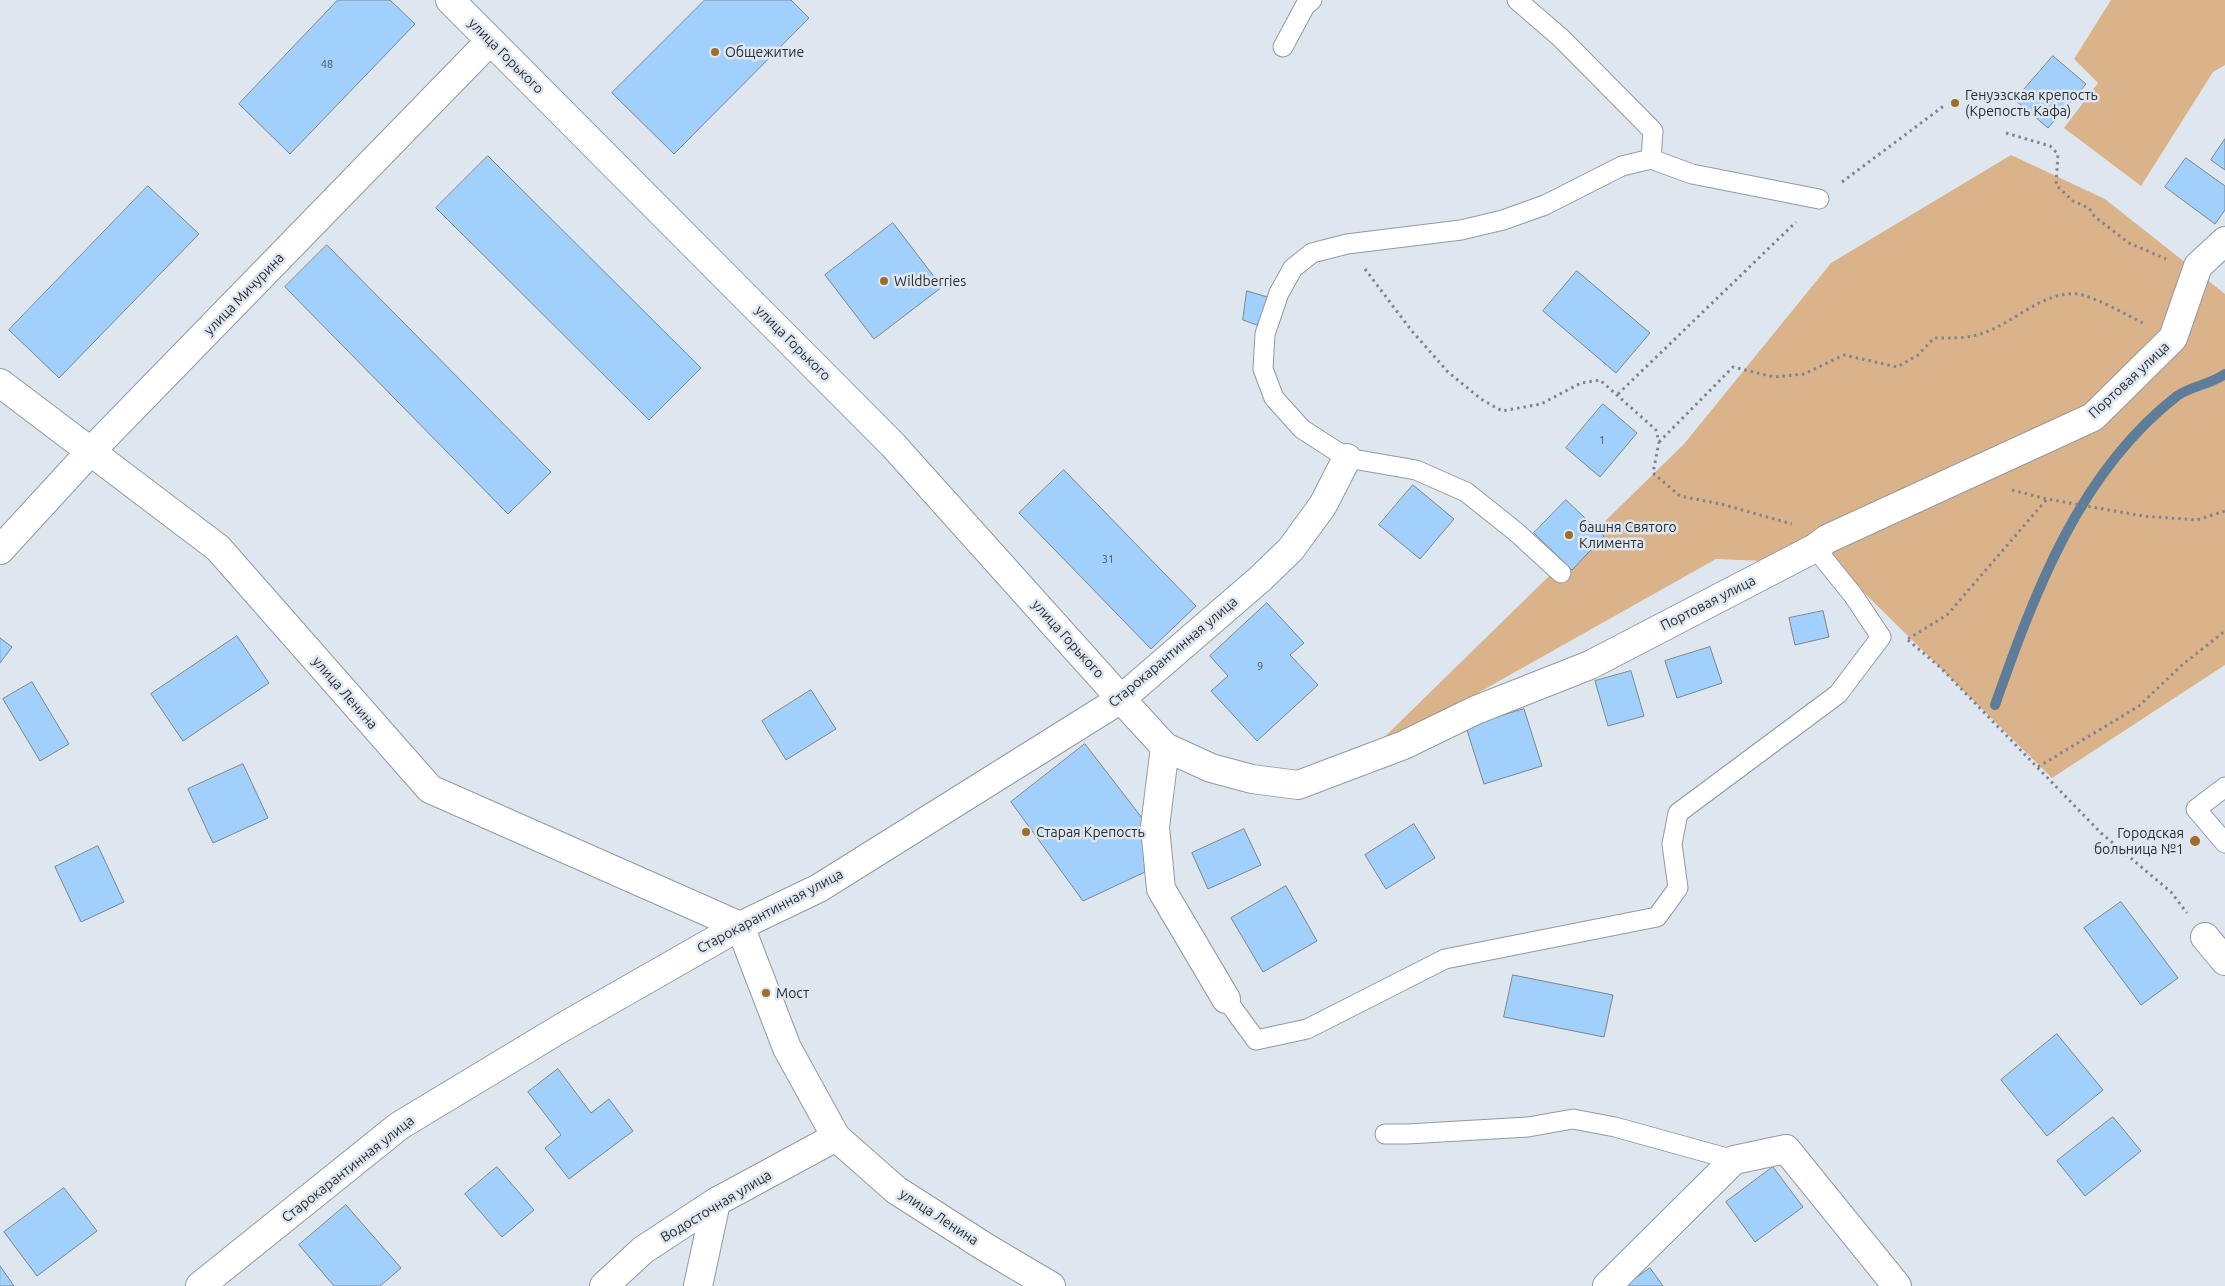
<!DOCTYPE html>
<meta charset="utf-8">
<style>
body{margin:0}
canvas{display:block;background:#dee7ef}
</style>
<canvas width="2225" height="1286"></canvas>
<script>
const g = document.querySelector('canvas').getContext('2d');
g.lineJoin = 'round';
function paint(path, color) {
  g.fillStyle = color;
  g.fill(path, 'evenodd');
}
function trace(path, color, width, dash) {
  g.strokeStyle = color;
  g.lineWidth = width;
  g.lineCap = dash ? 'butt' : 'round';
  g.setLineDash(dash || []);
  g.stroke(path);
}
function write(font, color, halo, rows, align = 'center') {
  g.font = font + ' Ubuntu,sans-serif';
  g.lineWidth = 5;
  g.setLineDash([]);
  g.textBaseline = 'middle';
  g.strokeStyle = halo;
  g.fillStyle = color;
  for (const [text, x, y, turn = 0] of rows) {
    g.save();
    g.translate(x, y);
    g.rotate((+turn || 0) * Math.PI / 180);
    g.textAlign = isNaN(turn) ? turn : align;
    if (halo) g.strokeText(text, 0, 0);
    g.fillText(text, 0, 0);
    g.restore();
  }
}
paint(new Path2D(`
 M2111,0H2225V65L2213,72L2141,186L2064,128L2098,83L2074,59Z
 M2011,155L2105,199L2225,294V665L2052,778L1835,564L1716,559L1364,757L1684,444L1831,263Z`), '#dab38b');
trace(new Path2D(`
 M1995,705C2035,592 2079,472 2177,396C2191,386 2212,384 2225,374`), '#5d7d9b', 10);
const building = new Path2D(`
 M338,0H390L415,24L290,154L239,104Z
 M705,0H791L809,18L674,154L612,93Z
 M2053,56L2086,84L2048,128L2015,100Z
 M2225,139V170L2211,160Z
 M488,156L701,368L649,420L436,208Z
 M2186,158L2225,186V210L2215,224L2165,187Z
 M148,186L199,234L59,378L9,330Z
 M893,223L942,287L874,339L825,275Z
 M327,245L551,472L508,514L285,287Z
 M1577,271L1650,333L1616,373L1543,311Z
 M1247,291L1271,298L1257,325L1243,320Z
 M1603,404L1637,433L1600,477L1566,448Z
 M1064,470L1196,606L1151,649L1019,513Z
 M1413,485L1454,519L1420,559L1379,525Z
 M1566,500L1604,536L1572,570L1534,533Z
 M1267,603L1304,643L1290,655L1318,685L1257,741L1211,691L1228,676L1210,656Z
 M1823,611L1829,637L1795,645L1789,618Z
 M237,636L269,683L183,741L151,694Z
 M0,638L12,647L0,663Z
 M1710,647L1722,683L1677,698L1665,661Z
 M1631,671L1644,716L1608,726L1595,681Z
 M32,682L69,744L40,761L3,699Z
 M811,690L836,729L786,760L762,721Z
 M1524,709L1542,766L1484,784L1466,727Z
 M1085,744L1142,818L1145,872L1083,901L1011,802Z
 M243,764L268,818L213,843L188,789Z
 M1414,824L1435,858L1386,889L1365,855Z
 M1244,829L1261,865L1208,889L1192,853Z
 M98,846L124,902L81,922L55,867Z
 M1286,886L1317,941L1263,972L1231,918Z
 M2121,902L2178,978L2141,1005L2084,928Z
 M1513,975L1613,995L1604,1037L1504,1017Z
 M2057,1034L2103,1090L2047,1136L2001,1080Z
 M558,1069L591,1113L609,1099L633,1131L569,1179L545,1148L561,1135L528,1092Z
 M2113,1117L2141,1151L2085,1196L2057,1161Z
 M497,1167L534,1210L502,1237L465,1194Z
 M1773,1167L1803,1207L1755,1242L1726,1202Z
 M64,1188L97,1231L37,1276L4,1232Z
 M346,1205L401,1268L380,1286H334L299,1245Z
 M0,1266L14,1286H0Z
 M1650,1268L1663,1286H1625Z`);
paint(building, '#a2d0fc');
trace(building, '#7d858c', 1);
const lane = new Path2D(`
 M1517,0L1561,38L1653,131L1651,159
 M1283,47L1305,6L1312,0
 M1561,573L1515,531L1466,492L1416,470L1347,458L1302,429L1274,398L1263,369L1265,334L1279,293L1293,268L1312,253L1347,244L1461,230L1503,220L1545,205L1622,166L1651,159L1692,174L1819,199
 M2225,787L2196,809L2225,843
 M1226,999L1256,1040L1307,1029L1445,959L1657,917L1678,888L1672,844L1678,813L1838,694L1881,637L1853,595L1815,548
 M1385,1134H1407L1528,1127L1573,1119L1615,1127L1734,1160`);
const street = new Path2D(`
 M1347,458L1323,505L1291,549L1260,579L1121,699L1165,747L1211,768L1252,779L1298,785L1404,745L1476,710L1590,665L1815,548L1827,539L2093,417L2173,338L2198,266L2225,241
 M0,550L90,452L490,41
 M1165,747L1155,827L1161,889L1226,999
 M2205,937L2225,961
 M836,1137L896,1190L985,1247L1051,1286
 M200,1286L399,1126L563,1027L740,926
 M698,1286L716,1202
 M1607,1286L1734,1160L1786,1149L1897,1286`);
const secondary = new Path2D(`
 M450,0L893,445L1121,699L819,888L740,926
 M0,383L218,548L430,789L740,926
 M604,1286L643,1250L716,1202L836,1137L787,1048L740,926`);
trace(lane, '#929aa2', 21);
trace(street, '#929aa2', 30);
trace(secondary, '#929aa2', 30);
trace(new Path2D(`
 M2006,133L2050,146L2058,154L2056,185L2073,201L2089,208L2095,217L2129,243L2166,259
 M1842,182L1945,105
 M1365,269L1411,330L1448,372L1481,399L1502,411L1541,404L1581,383L1600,380L1656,430L1659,442L1653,473L1680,496L1721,504L1792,524
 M1618,394L1796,222
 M1659,442L1733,367L1774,377L1804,374L1844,355L1897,367L1918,355L1934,338C1949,338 1965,339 1980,334C2012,325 2042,291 2077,294C2091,295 2129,316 2143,323
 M2012,490L2047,499L2143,516L2197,520L2225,511
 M1908,639L1947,615L2047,499
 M1908,640L1941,668L2101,833L2171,892L2187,913
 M2038,767L2139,706L2182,665L2225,631`), '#80868b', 3, [2.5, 4]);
trace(lane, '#fff', 19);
trace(street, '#fff', 28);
trace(secondary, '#fff', 28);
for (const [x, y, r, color] of [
 [715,52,5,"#a26b26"],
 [1955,103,5,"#a26b26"],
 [884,281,5,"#a26b26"],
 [1569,535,5,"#a26b26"],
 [1026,832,5,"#a26b26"],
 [2195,841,6,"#a26b26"],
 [766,993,5,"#a26b26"]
]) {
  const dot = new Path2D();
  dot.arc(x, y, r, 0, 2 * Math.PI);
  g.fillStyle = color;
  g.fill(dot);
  trace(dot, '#dee7ef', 2);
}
write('11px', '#495664', null, [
 ["48",327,64],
 ["1",1602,440],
 ["31",1108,559],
 ["9",1260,666]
]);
write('14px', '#2b2e31', '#dee7ef', [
 ["Общежитие",725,52],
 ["Генуэзская крепость",1965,95],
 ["(Крепость Кафа)",1965,111],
 ["Wildberries",894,281],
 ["башня Святого",1579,527],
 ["Климента",1579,543],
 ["Старая Крепость",1036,832],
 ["Городская",2184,833,"right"],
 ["больница №1",2184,849,"right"],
 ["Мост",776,993]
], 'left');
write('14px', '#2b2e31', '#dee7ef', [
 ["улица Горького",506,56,45],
 ["улица Мичурина",244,294,-46],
 ["улица Горького",793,343,45],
 ["Портовая улица",2129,380,-43],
 ["Портовая улица",1708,603,-27],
 ["улица Горького",1068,639,48],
 ["Старокарантинная улица",1173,652,-40],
 ["улица Ленина",345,693,49],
 ["Старокарантинная улица",770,911,-28],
 ["Старокарантинная улица",348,1169,-38],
 ["Водосточная улица",716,1206,-31],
 ["улица Ленина",939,1217,33]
]);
</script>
